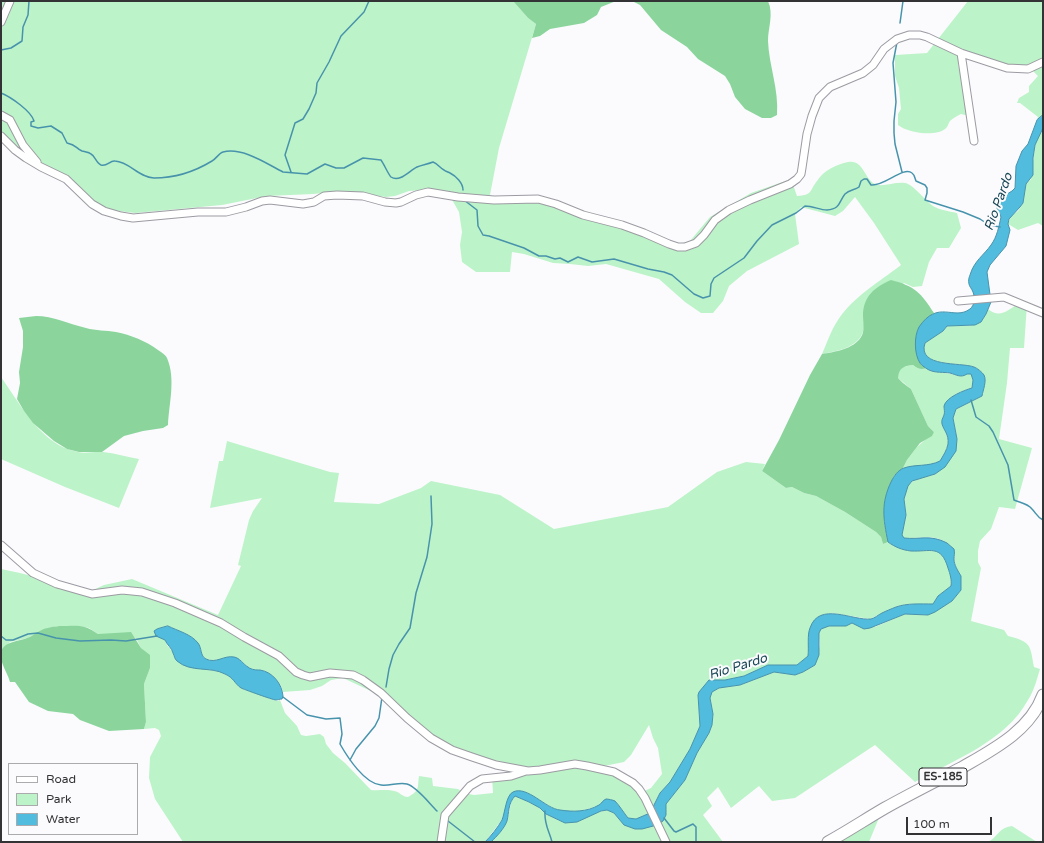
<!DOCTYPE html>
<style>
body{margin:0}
#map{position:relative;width:1044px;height:843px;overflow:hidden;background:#fbfbfe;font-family:"Varela Round",sans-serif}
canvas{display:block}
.frame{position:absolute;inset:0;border:2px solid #333336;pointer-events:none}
.legend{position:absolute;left:8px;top:763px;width:130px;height:72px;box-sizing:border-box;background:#fbfbfe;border:1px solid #ababae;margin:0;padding:5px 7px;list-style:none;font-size:12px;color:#333336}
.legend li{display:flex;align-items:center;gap:8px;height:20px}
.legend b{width:20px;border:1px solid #ababae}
.scale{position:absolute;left:906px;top:817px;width:86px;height:18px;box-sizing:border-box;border:2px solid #333336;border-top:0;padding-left:5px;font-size:12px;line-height:14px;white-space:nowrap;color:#333336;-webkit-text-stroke:3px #fbfbfe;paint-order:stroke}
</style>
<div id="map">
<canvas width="1044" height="843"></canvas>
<div class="frame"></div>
<ul class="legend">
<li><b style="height:5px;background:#fff"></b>Road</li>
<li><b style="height:11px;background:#bdf3c9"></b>Park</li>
<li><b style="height:11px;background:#51bcde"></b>Water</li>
</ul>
<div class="scale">100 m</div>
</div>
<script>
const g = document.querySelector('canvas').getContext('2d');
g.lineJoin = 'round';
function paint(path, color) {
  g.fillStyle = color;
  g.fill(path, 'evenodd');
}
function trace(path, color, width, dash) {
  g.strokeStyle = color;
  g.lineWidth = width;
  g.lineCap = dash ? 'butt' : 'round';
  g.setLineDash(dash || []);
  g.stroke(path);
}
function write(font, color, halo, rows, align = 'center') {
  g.font = font + ' "Varela Round",sans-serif';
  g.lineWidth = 4;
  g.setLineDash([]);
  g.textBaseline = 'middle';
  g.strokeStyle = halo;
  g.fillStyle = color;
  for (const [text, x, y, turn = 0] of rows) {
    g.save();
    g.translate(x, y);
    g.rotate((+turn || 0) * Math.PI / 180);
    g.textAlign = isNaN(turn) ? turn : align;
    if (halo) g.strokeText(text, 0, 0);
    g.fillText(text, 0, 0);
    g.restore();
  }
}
paint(new Path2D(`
 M1,1H513L528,18L536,24L499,148L490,195L495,197H527L674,245L690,241L710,217L751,193L791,179L797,196C813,195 809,191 817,181C823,171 837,164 848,162C863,159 864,178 875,184C882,188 899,180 908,184C916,188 925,200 933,206C939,210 949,211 957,213L961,228L949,248H937L929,262L922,286L913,287L904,283L863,314C863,318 864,323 864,327C862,347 838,351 822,354C827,343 831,330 838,320C853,297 879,282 901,265L874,223L855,197L843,211L835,216L801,207L795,214L799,244L747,271L729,286L723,301L713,313H701L685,302L659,279L606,264L588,266L570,264L553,263L524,254L512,252L510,272H476L462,262L460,245L462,232L459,212L451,198L424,190L409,191L395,196L386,197L343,191L313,194L267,196L222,205L135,213L103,209L85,199L56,176L1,139Z
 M968,1H1043V115L1037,120L1038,117L1020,103H1017L1019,98L1029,92V86L1038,76L1033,71L1032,67L1021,69L960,54L958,58V64L969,116L961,114C957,116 953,118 950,121C948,124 948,127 945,129C935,137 908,133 898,125V114L901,109L899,88L895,76V55L927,53Z
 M1043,128V226L1038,223L1018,230L1008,224L1011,216L1018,211L1023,203L1026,184L1031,179L1035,145Z
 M1019,303L1027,304L1024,348H1010L1007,383L999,439L1032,448L1015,509L999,507L991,529L980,541L978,551V562L981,568L971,621L1004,630L1008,636C1031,642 1030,644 1034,667L1040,669C1037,679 1034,691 1028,700C1005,742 955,759 915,782L875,745L795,798L772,801L759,786L731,808L718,787L707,798L712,806L703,815L723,842H491L507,821L512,799L515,796L536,805L546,814L560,821L607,810L614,813L624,825L666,815V804L685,780L697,753L709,733L712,725L713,714L710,698L712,692L719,688L740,685L774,672L795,675L803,672L815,665L820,645L819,633L820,629L829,626H840L852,623L875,627L905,614L928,615L952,601L961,590V576C957,570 953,563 955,555C953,552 951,547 948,544C935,533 919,539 904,538L901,535C902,528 906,520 906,514C906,509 904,503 904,498C905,478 921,479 935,474L957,439L953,418L956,409L982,396L984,375C981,372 978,368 974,367C961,362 917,368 925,343L943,331L947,326C965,324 980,332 988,309C1000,319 1008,310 1019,303Z
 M913,365C918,369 921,370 927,368L930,371L952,374L959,376L967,374H971L973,380L972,388C964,390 947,396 945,406C944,409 945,412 944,415C943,418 941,420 942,424C944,431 949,434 948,444C947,450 943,456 940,461L926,466L903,468L907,460L917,447L934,432L928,426L911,389L898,378V372L902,367Z
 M1,377C21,405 41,445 78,452C86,454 95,451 103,452C115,453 127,457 139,459L119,508L65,487L1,459Z
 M227,441L330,472L339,473L334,502L379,504L421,488L431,481L500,495L554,529L668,507L717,472L746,462L765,464L762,471L786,488L792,487L804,493L816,496L845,512L876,532L881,537L883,544L888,542C895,547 902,550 911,551C930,552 941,544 948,568C950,574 952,580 951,586L938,596L933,604H911L898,606L870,619L832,613L816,619L808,656L797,665H768L744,676L725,680H709L698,695L700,726L690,749L670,782L660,793L650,813L636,819L628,818L615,801L601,803L598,806L581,811L573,812L556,810L536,798L514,792L501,821L485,842H183L155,799L149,778L150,757L161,736L159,730L155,728L144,729L146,722L144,684L150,668L147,654L141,648L136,638L106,634H98L89,628L78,626H59L48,628L28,638L10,642L1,652V569L20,573L91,591L104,585L132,579L218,615L241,566L238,565L249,520L253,511L262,498L210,508L219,461H223ZM168,626C178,631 192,634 198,644C201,647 200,652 203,656C208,664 230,660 239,659C243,662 247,667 252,669C255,670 258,670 261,670C271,672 281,682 283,692L310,690L322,686L331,680L343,678L373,692L389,703L427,734L452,747L490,760L500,761L505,764L507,769L506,774L492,776L493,793L474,795L464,793L458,789L433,786L432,778L419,776C417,787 421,790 408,797C402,797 400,792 394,791C387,789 378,791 371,790L345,763L333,753L326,744L324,737L320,734L306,736L301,735L297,726L285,713L280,700L277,701L251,691L245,690L240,687L232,677L218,671L210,670L173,652L167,645L165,640ZM649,725L653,738L658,748L662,774L651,788L640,793L632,785L604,766L624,762L631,755Z
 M881,813L869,842H828Z
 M1012,826L1037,842H988C999,836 998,828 1012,826Z`), '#bdf3c9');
paint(new Path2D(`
 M513,1H616L601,7L597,15L584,23L550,29L540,36L532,38L536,24L528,18Z
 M632,1H768C774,14 768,28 768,41C769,66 779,89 777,115L771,118H762L745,109L735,97L730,84L725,76L698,59L687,47L661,30L640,5Z
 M891,280C915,286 921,293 934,313L927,318L920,363L927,368C921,370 918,369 913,365C903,366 899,368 898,378L903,383L911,389L928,426L934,432L932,436L920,443L907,460L903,468L894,476L884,521L888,542L883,544L881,537L876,532L845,512L816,496L804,493L792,487L786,488L762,471L779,440L810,375L822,354C834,352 854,349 861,337C865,331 863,323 863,316C863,296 875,287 891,280Z
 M36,316C53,316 69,324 86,328C96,331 106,330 116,332C131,335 146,341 158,350C162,353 166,355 167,358C176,379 169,403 168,425L163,428L143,431L124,436L102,452H79L67,449L54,441L33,423L24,411L17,399L20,383L19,372L23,347V331L19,318Z
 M59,626C76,626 83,623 98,634L131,632L141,648L150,655V668L144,684L146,722L144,729L109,731L80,720L73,714L48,711L29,702L15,682H10C7,671 0,664 1,653C3,641 18,642 27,638C31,637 34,634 38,632C44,628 51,627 59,626Z`), '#8bd59d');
const water = new Path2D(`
 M1043,115V128L1035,145L1033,158V175L1026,184L1023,203L1020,207L1009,219L1008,224L1010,230L1006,246L990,265L987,272L991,302L986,314L981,322L975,325L947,326L943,331L925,343C917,368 961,362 974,367C977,368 982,372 984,375C987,381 983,390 982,396L956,409L953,418L957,439L956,451L945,467L935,474L912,481L908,486L904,499L906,515L902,535L904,538C920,540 930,534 947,543C949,545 952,547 954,549C955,553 954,556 954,559C954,565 958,571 961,576V590L952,601L935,612L928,615L905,614L870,628L864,629L852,623L846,626H829L821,629L819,633V655L815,665L803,672L795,675L774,672L740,685L719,688L712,692L710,698L713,714L712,725L709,733L697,753L685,780L666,804V815L663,821L657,825L642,829H635L624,825L614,813L607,810L601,811L577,822L565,823L546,814L540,808L529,802L515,796C508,803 509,813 507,821C504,829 497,836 491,842H485C491,836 498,827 502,820C505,813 506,795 513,792C527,785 546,809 560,810C573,812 587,812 599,805C601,804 603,800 606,799C608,799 613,800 615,801C619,805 624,813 628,818L636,819L650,813L660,793L670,782L690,749L700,726L698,695L699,692L709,680H725L744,676L768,665H797L808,656C809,647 807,635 810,628C819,601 853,621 871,619C875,618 878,615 882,613C886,611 891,609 896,607C907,603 921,604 933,604L938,596L951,586C952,580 950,574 948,568C941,544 930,552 911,551C902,550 895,547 888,542C883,518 881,503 891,482C894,476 898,470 904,468C915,464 928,467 940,461C943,456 947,450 948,444C949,434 944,431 942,424C941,420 943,418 944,415C945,412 944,409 944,406C946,397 965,390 972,388L973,380L971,374H967C961,378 957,375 950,373C944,372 935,373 929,370C927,369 921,365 920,363C914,354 914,336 919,327C938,299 954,321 970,309C975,305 975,297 973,292C972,289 969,286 969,284C968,281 969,277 970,275C974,261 984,255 991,245C997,237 999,226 1001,217L996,206L999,199L1012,191L1015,188L1016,166L1022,151L1028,144L1037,120Z
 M168,626C178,631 191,634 198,643C202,648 200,656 206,659C216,664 224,655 234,657C240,658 243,664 248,667C252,670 256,670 260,670C273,672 282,684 283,696L282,699C280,699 277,700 276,700C273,700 243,689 241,688C234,683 234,678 225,674C210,666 191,673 177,661C174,658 175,657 173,653C172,648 167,645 165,640L156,636L154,631L157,629Z`);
paint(water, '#51bcde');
trace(water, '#4893ac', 1);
trace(new Path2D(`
 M1,2V1
 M900,23L903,1
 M897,42L893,63L896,102L894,121V133L895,144L902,172
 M1,50L11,48L22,41L23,27L28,15L29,1
 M1,93C11,97 31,111 34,121L31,122V126L38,128L51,126L62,133L67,143C77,145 75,148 82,151C85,152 89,152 91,154C95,156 96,163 101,165C107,167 110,160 115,161C130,162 138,177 154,178C174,178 194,172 212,161C216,159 219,153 223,152C243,147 267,164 283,172L307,174L325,164L336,168H344L363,158L381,160C384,164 388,174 391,177C400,183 410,170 417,167C422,165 428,164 433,162C438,164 440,168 444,170C445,171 448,172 450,173C456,176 463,183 463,190
 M291,172L285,155L295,123L303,119L309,109L316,93L317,83L329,62L341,36L364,12L369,1
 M464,200L477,210L478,226L483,235L489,236L524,248L539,256H546L555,259L560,258L568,262L578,257L592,262L614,259L648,269L664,272L672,275L694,294L703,298L710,296L711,284L714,278L744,258L757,241L772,225L796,213L805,206C813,206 820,210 827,210C841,209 839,201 845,194C849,190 855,190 859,187L861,181L864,179H867L871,185C884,187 903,166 912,173C915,175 915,179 916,181L925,185L927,188V193L925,200L963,212L980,219L989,225L1000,227
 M971,400L976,417L989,426L993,432L1008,465L1014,500C1020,503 1027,503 1032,509C1036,513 1037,517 1043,520
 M1,636L6,640H13L28,634L38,633L56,638L80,641L111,640L126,641L157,636
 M386,687L389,669L393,655L399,644L410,628L416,593L427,557L432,524L431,496
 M283,697L307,715L326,719L340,718L342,734L340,744C348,758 365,784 381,785C390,786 399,782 407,784C417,787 429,803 437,811
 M350,760L356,749L375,726L379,718L382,697
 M545,811C544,825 549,830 552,842
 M664,818L674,831L676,832L693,824L696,827V842
 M448,821L475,842`), '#4893ac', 1.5);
const minor = new Path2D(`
 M1,22L10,1
 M961,53L974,141
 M1,115L10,120L23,145L37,162
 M1,136L15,150L26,158L41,167L66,179L92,204L104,211L121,216L133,218L198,212H226L246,207L262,201L270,200L303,204L314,202L324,196L337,195L363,196L385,202L396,203L401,202L416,195L428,192L458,197L494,200L538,199L556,204L583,215L622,225L644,233L669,244L678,247H685L696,243L704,235L715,220L729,210L750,200L790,184L797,179L801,174L802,168L807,134L812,116L819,98L830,87L863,73L873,65L884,49L897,39L909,35H920L927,37L961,53L1007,68L1028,69L1043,62
 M958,301L1004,297L1043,313
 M1,545L33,573L57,584L92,594L122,590L142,592L175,603L221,623L244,637L279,656L296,672L303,675L310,677L330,673L353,675L363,680L381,693L407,718L431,738L452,750L472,757L496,765L528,771L540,770L575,764L587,766L614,772L633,783L639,789L645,798L666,842
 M441,842L445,815L470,786L482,779L511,776L526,771`);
const primary = new Path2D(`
 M828,842C848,831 866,819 885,808C910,794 936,781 961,768C992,750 1030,731 1043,695`);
trace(minor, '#9b9ba2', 9);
trace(primary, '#9b9ba2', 13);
trace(minor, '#fff', 7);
trace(primary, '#fff', 11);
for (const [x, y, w] of [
 [943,777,48]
]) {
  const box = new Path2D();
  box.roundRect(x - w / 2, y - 9, w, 18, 3);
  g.fillStyle = '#fbfbfe';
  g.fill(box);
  trace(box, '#333336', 1);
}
write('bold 11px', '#333336', null, [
 ["ES-185",943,777]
]);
write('italic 13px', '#194755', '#fbfbfe', [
 ["Rio Pardo",999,202,-70],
 ["Rio Pardo",738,667,-17]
]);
</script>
